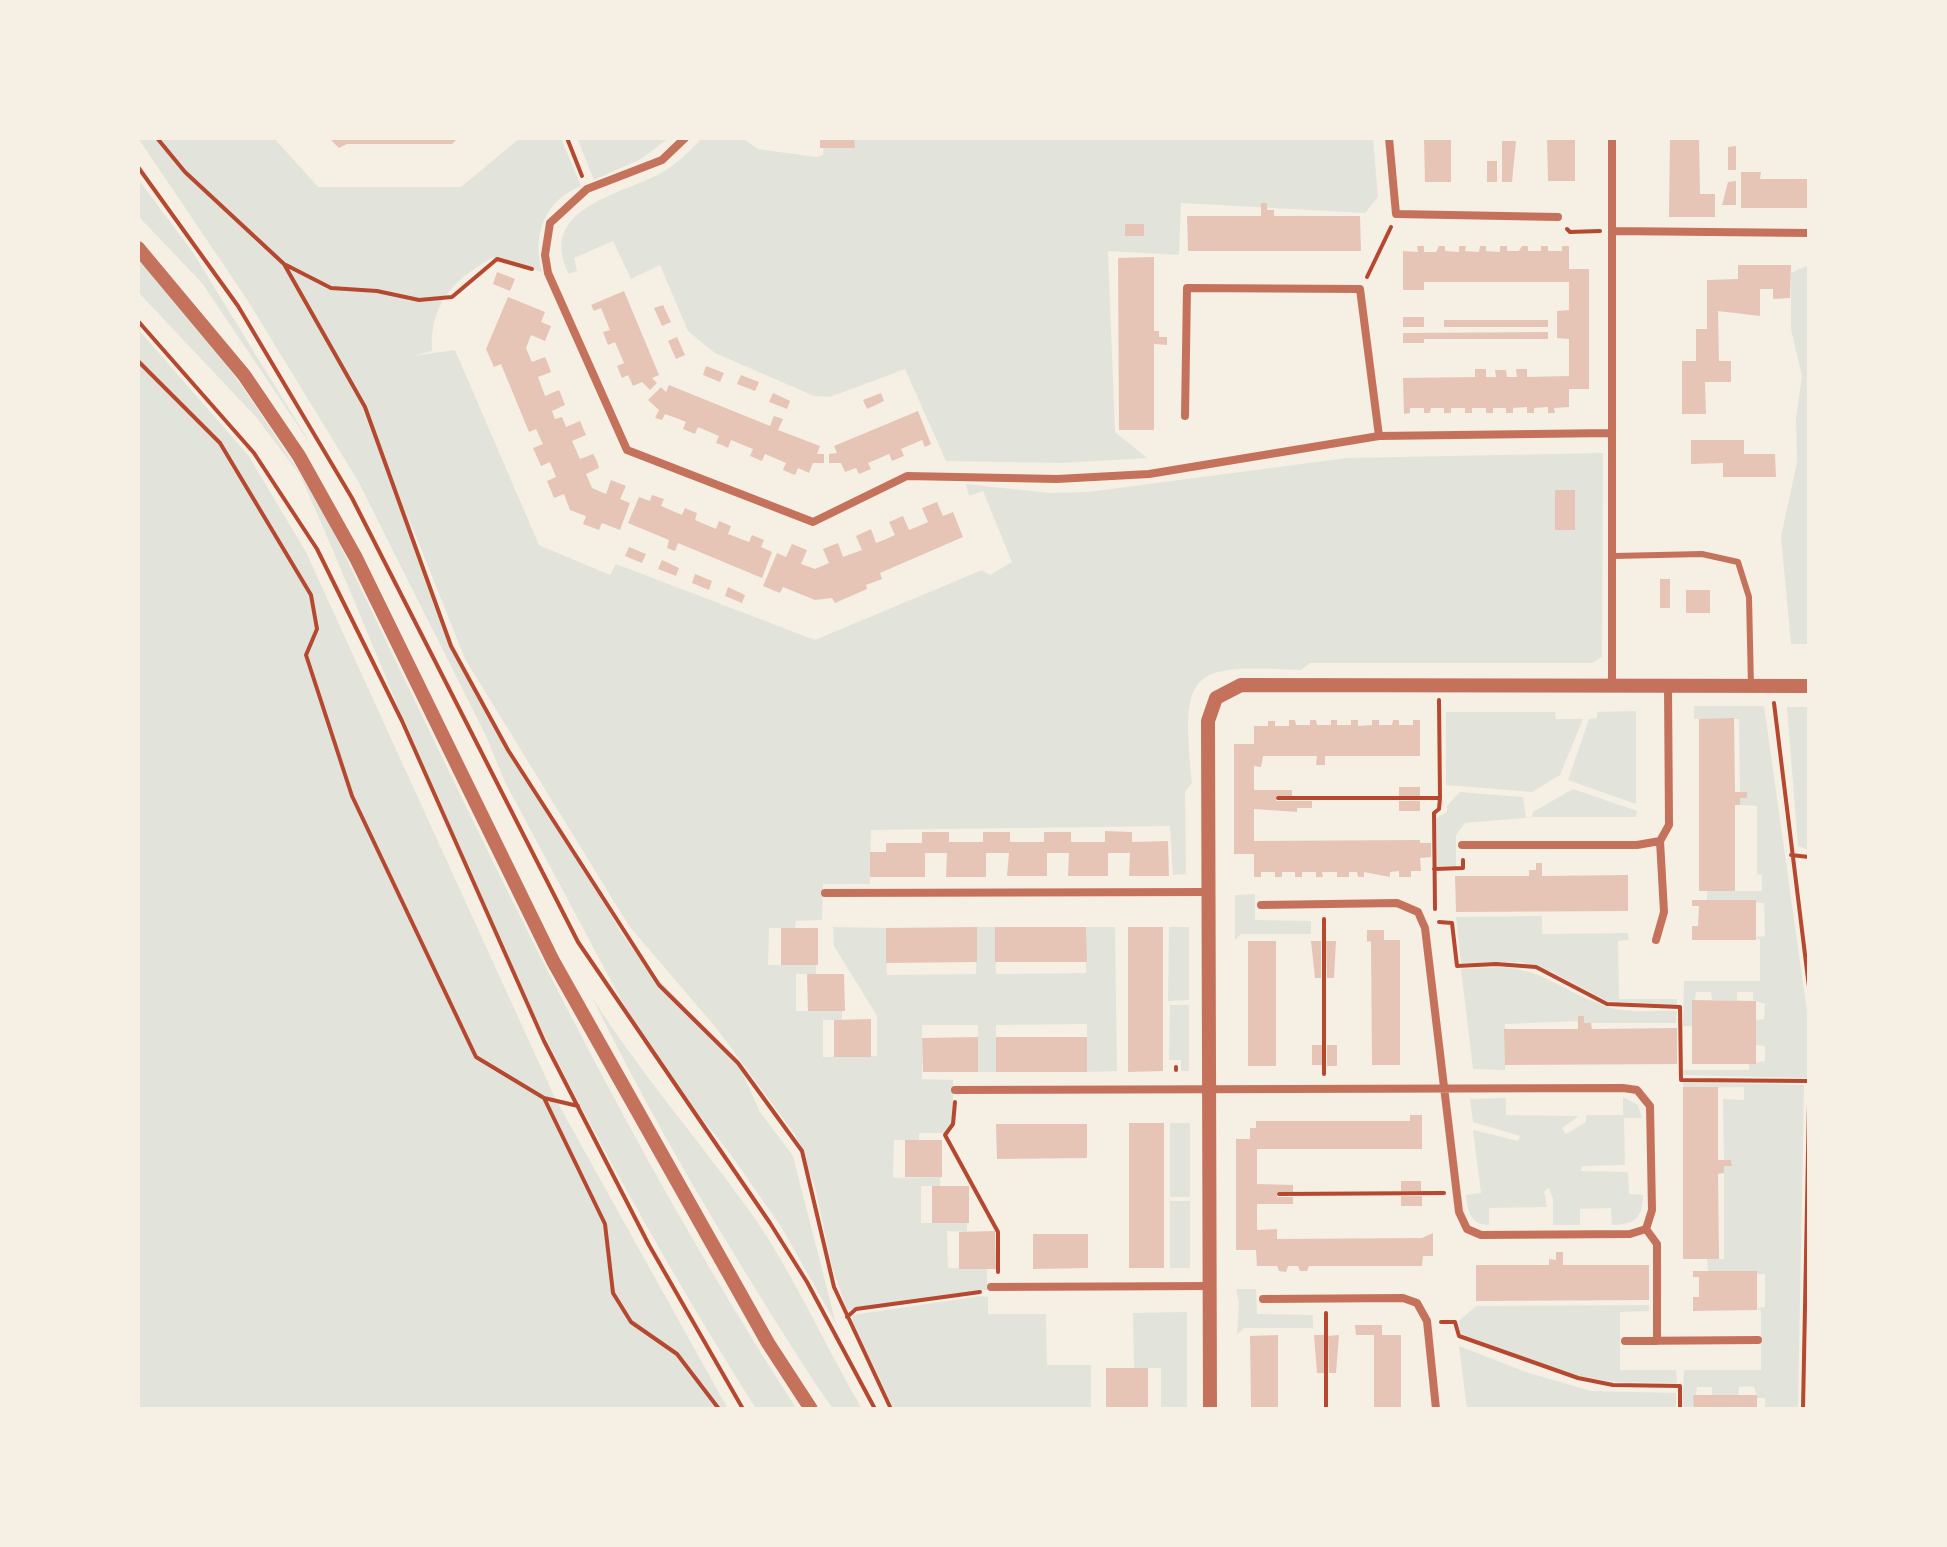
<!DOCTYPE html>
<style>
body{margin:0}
#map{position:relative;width:1947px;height:1547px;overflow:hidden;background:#f6efe4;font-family:"Fira Sans Condensed",sans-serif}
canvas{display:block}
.frame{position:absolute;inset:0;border:140px solid #f6efe4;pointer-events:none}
</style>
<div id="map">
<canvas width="1947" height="1547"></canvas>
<div class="frame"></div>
</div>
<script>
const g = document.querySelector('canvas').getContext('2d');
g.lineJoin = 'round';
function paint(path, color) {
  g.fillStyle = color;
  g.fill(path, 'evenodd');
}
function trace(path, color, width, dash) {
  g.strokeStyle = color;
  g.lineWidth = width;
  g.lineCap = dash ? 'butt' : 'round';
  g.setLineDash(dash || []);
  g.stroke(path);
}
paint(new Path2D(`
 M138,138H274L318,187H461L520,138H561L581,186C544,201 532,235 542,272L492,258C453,280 429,305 432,351L413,356L455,350L539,545L610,575L616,564L815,640L982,570L990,575L1012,562L983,491L969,496L966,484L1050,493L1088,492L1347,458L1603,453L1602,657L1592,663H1310L1301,670C1188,664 1181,670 1192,783L1185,792L1186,874L1173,875L1170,826L871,830L870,884H823L822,920L796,921L795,928H769L768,965H816V974H796V1011H842V1020H823V1057L877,1056V1016L834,946L833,927L886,928L887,975L976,974L977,927H995L996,974L1086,973V927H1115L1117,1071L1087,1072V1024L996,1025V1072H978V1025H922V1079L953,1080V1122L944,1133H919V1140H894L893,1178L940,1177V1186H921V1223H967V1232L947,1231L948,1268L987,1269V1290L847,1310L832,1267L815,1187L796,1136L717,1029L629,926L465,659L406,511L443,629L496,732L569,840L621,933L644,964L738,1063L760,1112L793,1156L836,1324L782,1228L731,1155L648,1050L505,782L486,736L358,481L248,301Z
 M577,138H669L641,159L594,180Z
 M702,138H742L758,149L816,157L823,155L824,138H1373L1378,197L1365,213L1181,203L1179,255L1108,251L1115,432L1147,458L1062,463L946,461L905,369L830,397L814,396L715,353L688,331L660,265L631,279L613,241L574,258L577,271L569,274C536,209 620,195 659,174C676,165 689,152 702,138Z
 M138,179L192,251L315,451L202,283L138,216Z
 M138,259C212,335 269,424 325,514C472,818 613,1126 797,1409H756C657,1251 564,1084 487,915C421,770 365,620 300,475L256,417L138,292Z
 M1809,265V644H1791L1781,537L1797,462L1796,418L1802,376L1791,329V273Z
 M138,329L248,455L306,552L555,1098L728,1409H138Z
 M1694,706H1764L1809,1026V1078L1683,1075V1070H1749V1064L1765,1061V1046L1756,1045V1020L1764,1019L1765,1004L1753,1000V992H1737V1001L1712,1000L1711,992H1696L1692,1026H1683L1684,981H1760V940L1756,937L1765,936L1764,903L1707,900V891H1762V875L1757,874V806L1740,805V798H1747V792H1740L1739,719H1694Z
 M1787,707H1809V850L1798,846Z
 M1636,711V804L1568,780L1589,719L1597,718V712Z
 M1446,712H1555L1556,719H1583L1560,775L1532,792L1446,785Z
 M1573,789L1637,811L1636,817H1532L1533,812Z
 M1460,792L1523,797L1526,818L1465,823L1456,835V866H1437L1436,818L1447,812V806Z
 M1255,894V920L1311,921V934H1241L1235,940V895Z
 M1542,916V934L1628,933L1629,940L1618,941L1619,999H1677V1005L1607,1001L1552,972L1520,962L1461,963L1456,917Z
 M1169,927H1189V1000L1168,1001Z
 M1499,967C1548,970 1561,991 1603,1005C1625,1014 1653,1010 1677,1011L1676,1023H1584V1016H1578V1021L1505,1024V1070L1473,1069L1461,969Z
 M592,997C640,1073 699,1140 751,1213C794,1274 824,1344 862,1409H833L815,1383C734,1257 658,1132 592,997Z
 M1170,1005H1189V1071H1181V1060H1169Z
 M1683,1082L1804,1085L1798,1409H1765V1398H1757L1754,1386L1739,1387L1738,1395H1712V1387H1697L1694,1409H1682L1684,1370H1761V1311L1757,1308L1765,1307V1274H1757L1756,1271H1708L1707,1259H1724V1166H1732L1731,1160H1724L1723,1099L1744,1100V1087L1683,1088Z
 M1623,1097L1638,1105L1642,1118H1624L1625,1165L1582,1166L1581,1171L1628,1172L1629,1194L1643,1195C1643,1218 1634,1225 1612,1225L1611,1208L1580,1209V1225H1553V1199L1549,1188L1544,1191L1547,1207L1489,1208V1225C1470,1225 1468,1211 1466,1195L1481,1193L1473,1130L1518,1141L1520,1136L1473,1122L1470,1099L1506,1098V1115L1579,1116L1562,1128L1566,1134L1586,1122V1115H1623Z
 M1170,1123H1190V1197H1170Z
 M1170,1201H1190V1268H1170Z
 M1236,1289H1256L1257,1314L1313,1315V1328H1244L1237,1335L1239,1303Z
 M981,1296L988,1297V1314H1046L1047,1365H1091V1409H894L853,1324L852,1315Z
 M1649,1305V1311L1620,1312V1370H1676L1677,1383L1615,1382L1576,1376L1465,1336L1460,1333L1459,1321L1476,1306Z
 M1187,1312V1409H1161V1368H1134L1133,1313Z
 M1459,1346L1526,1372L1591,1391L1676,1393V1409H1467Z`), '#e2e4dc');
paint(new Path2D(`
 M329,138H458L452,144H347L339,148Z
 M820,138H854L855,148H820Z
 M1424,138H1451V182H1425Z
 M1547,138H1575V181H1548Z
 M1670,138H1699L1700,194H1715V217H1669Z
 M1502,141H1516L1512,182H1502Z
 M1736,146V170H1728V147Z
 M1487,161H1497V182H1487Z
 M1741,172H1761L1760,179H1809V208H1741Z
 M1736,181V205H1722L1728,182Z
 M1261,203H1267V210H1274V216H1360L1361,251H1188L1187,216H1261Z
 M1125,224H1144V236H1125Z
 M1417,246H1424V252H1436L1439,246H1445V251L1459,252V246H1466L1465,251L1479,252L1480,246H1486V251L1500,252V246H1507V251H1519L1522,246H1528V251H1541V246H1548V251H1562V246H1569V269H1589V389H1569V407L1554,408L1555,413H1548V407L1534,408V413H1527V407L1513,408V413H1506V408H1493V413H1486V408H1472V413H1465V408H1451V413H1444V408H1431L1430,413H1424V408H1410V413L1404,414L1403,378L1475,377V369H1486V377H1496L1495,370H1506L1507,377H1517L1516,369H1527V377L1569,376V339L1557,338V311L1569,310V282H1424V290H1403V251L1418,252Z
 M1154,257V331H1159V337H1167V345L1154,344V430H1119L1118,258Z
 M1738,265H1791L1790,298L1773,299V289H1760V316L1718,311L1719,361H1731V382H1705L1706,414H1682V361H1696V329H1707V280L1738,279Z
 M497,272L515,279L510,291L493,284Z
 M624,291L659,375L652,378L657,383L650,390L642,382L633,386L628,375L622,378L617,366L624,363L615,342L608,345L603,332L610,330L601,308L594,311L591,305Z
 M508,297L545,312L541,322L551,326L545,341L531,335L526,348L532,362L545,357L548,364L551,372L538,377L545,396L559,390L562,397L565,405L552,411L555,419L562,417L566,427L580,421L586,435L572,441L580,459L593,454L597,461L599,468L586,474L592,488L606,494L611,480L626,486L620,499L630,503L620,530L602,523L599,530L583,524L586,516L570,510L564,494L554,498L547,481L556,477L550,462L541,466L533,448L543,444L536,429L529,432L501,364L494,367L486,349Z
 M663,305L671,322L662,326L654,308Z
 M1403,317H1424V327H1403Z
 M1444,320H1548V327H1444Z
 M1548,332V339H1424V343H1403V333Z
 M677,337L685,355L676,359L668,341Z
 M706,366L724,373L720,382L703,375Z
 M741,375L759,382L755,391L737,384Z
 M669,385L770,426L774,416L783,419L778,430L820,446L817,454H824V463H813L809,473L798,468L795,475L783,470L786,463L765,454L762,461L750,456L753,449L731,440L728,448L722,445L716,443L719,436L698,427L695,434L683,429L686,422L676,418L665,414L662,420L655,418L659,410L648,400L661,387L666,392Z
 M773,393L790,401L787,409L769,402Z
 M881,393L884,401L867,409L863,400Z
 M918,411L931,444L925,447L922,440L901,449L904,456L892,461L889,454L868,463L871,469L859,474L856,468L845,472L841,463H829V454L837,453L834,446Z
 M1691,440H1744V454H1775L1776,477H1723V463L1691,464Z
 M1555,490H1575V530H1555Z
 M652,495L664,499L661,506L682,515L685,508L692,511L697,513L695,520L716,529L719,521L731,526L728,534L749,542L752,535L764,540L761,547L772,552L762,578L678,543L675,551L667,548L669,540L628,523L639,497L650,501Z
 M937,502L943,516L953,512L963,537L880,573L882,579L866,585L867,589L835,603L832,598L815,600L783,587L780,593L763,586L777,553L786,557L792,544L807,550L801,564L815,569L829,563L823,549L838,543L843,557L862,550L856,536L871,529L876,543L886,539L895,535L889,522L903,516L909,530L919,526L928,522L922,508Z
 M629,547L646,554L642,563L625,556Z
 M662,560L679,568L676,576L658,569Z
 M695,574L712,581L709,590L692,583Z
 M1660,579H1670V608H1660Z
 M728,587L745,595L742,603L725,596Z
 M1686,590H1710V613H1686Z
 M1734,718L1735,792H1747V798H1740V805H1735V891H1699V719Z
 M1289,720H1295L1296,725H1310V720H1316L1317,725H1331V720H1337V725H1351V720H1358V726L1372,725V720H1379V725H1392L1393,720H1399V725H1413V720H1420V756H1325V765H1316L1317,756H1263L1261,767L1254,766V790H1292V796H1276V801H1312V808H1297V812L1254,809V841L1420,840V843H1431V857L1420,858L1421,871H1411V877H1399V871L1390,872V877L1364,872V877H1358L1357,872H1349V877H1337V872H1322L1323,877H1316V872H1302V877H1295V872H1282V877H1275V872H1261V877H1254V854H1234V744H1254V726H1268V721H1275V726H1289Z
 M1399,787H1420V796H1399Z
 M1399,801H1420V811H1399Z
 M1105,831L1132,832V842L1168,841L1169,876H1129L1130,853H1108V876H1068L1069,853H1047V876H1007L1009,853H986V877H946L947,853H925V877H870V852H886V843H922V832H949V842H983V832H1010V842H1044V832H1071V842H1105Z
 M1536,863H1542V876L1628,875V911L1456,912L1455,876H1529V870H1536Z
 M1692,900H1756V940H1692V926H1698L1699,906H1692Z
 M977,927V962L886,963V928Z
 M995,927H1086L1087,962H995Z
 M1128,927H1163V1071L1128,1072Z
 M781,928H818V965H781Z
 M1367,930H1384V940H1400V1065H1372L1371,941L1367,942Z
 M1248,941H1276V1066H1248Z
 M1311,941H1321V978H1315Z
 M1326,941H1336L1334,978H1327Z
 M807,974H844L845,1011H808Z
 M1692,1000L1756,1001V1064H1692Z
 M1578,1016H1584V1023H1591L1592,1029L1677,1028V1064L1505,1065L1504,1029H1578Z
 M871,1019V1057H834V1020Z
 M978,1037V1072H923L922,1038Z
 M996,1037H1087V1072H996Z
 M1312,1045H1322V1065H1312Z
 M1327,1045H1337V1066H1327Z
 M1683,1087H1718V1160H1731L1732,1166H1724V1173L1718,1174L1719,1259H1683Z
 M1410,1115H1422V1149H1257V1184L1293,1185V1192H1277V1197H1293V1204H1257V1230L1277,1229V1239L1422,1238L1433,1233V1256H1423L1422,1266H1309L1307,1271H1300L1298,1266H1288L1286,1272L1279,1271L1277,1266H1257L1256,1250H1236V1139H1250V1128H1256V1121H1410Z
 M1129,1123H1164V1268H1129Z
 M996,1124H1087V1158L997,1159Z
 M905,1140H942V1177H905Z
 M1401,1181H1421V1191H1401Z
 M932,1186H969V1223H932Z
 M1401,1196H1422V1206H1401Z
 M995,1231L996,1269H959V1232Z
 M1033,1234H1088V1268L1033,1269Z
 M1556,1252H1563V1265H1649V1300L1476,1301V1265H1549V1259L1556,1260Z
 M1693,1271H1757V1310L1693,1311V1297H1699V1277H1693Z
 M1355,1325H1382V1335H1401V1409H1374V1335H1356Z
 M1278,1335V1409H1251L1250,1336Z
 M1314,1335H1324V1373H1317Z
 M1339,1335L1336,1373H1329L1328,1336Z
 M1106,1368H1148V1409H1106Z
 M1693,1395H1757V1409H1694Z`), '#e6c5b7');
trace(new Path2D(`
 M157,138L185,172L284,264L365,407L451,646L508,750L659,985L738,1063L802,1151L834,1287L891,1409
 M567,138L582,176
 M138,167L238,306L352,498L578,942L770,1223L807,1282L875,1409
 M1567,229L1570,232L1600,231
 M286,265L331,288L377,291L419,300L452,297L497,259L532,269
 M1367,277L1391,227
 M138,321L254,453L317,549L402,721L544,1041L649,1245L743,1409
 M138,361L220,443L311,595L317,629L306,655L352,796L476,1057L544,1098L578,1106
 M1774,703L1809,987
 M1278,798H1440
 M1791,855L1809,857
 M1434,869L1463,868V860
 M1435,909L1434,813L1439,809L1440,798L1439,700
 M1439,922L1452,923L1457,966L1496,964L1536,967L1607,1004L1680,1007L1681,1080L1809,1081
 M1176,1067V1070
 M1324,1074V919
 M544,1098L605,1224L613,1293L631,1322L677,1354L719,1409
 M955,1102L953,1124L945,1135L998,1232V1272
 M1279,1194L1444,1193
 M1326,1313V1409
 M847,1317L856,1309L980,1292
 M1441,1322H1455L1459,1336L1578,1378L1613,1385L1680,1386V1409
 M1803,1409L1809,1103`), '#b5482f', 4);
trace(new Path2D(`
 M1614,556L1702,554L1738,562L1749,597L1751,687`), '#c5725c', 6);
trace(new Path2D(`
 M685,138L662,160L587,189L550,223L545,255L548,273L627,450L813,522L907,476L1057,479L1149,474L1379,436L1610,433
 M1389,138L1396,214L1558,217
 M1612,231L1809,233
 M1185,416L1187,288L1360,289L1379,436
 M1612,687V138
 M1462,845H1637L1660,841L1669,825L1668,688
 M825,893L1208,892
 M1656,940L1664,912L1660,841
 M955,1090L1623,1088L1637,1090L1650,1106L1652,1210L1646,1229L1630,1234L1481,1235L1467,1229L1459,1212L1425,928L1418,912L1397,903L1261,905
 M1646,1229L1657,1244V1341
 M991,1287L1209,1286
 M1263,1299L1403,1298L1417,1303L1427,1321L1436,1409
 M1625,1341L1758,1340`), '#c5725c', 8);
trace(new Path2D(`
 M138,248L244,375L299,456L356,558L553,961L768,1343L811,1409
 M1210,1409L1208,721L1216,698L1241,685L1809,686`), '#c5725c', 14);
</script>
